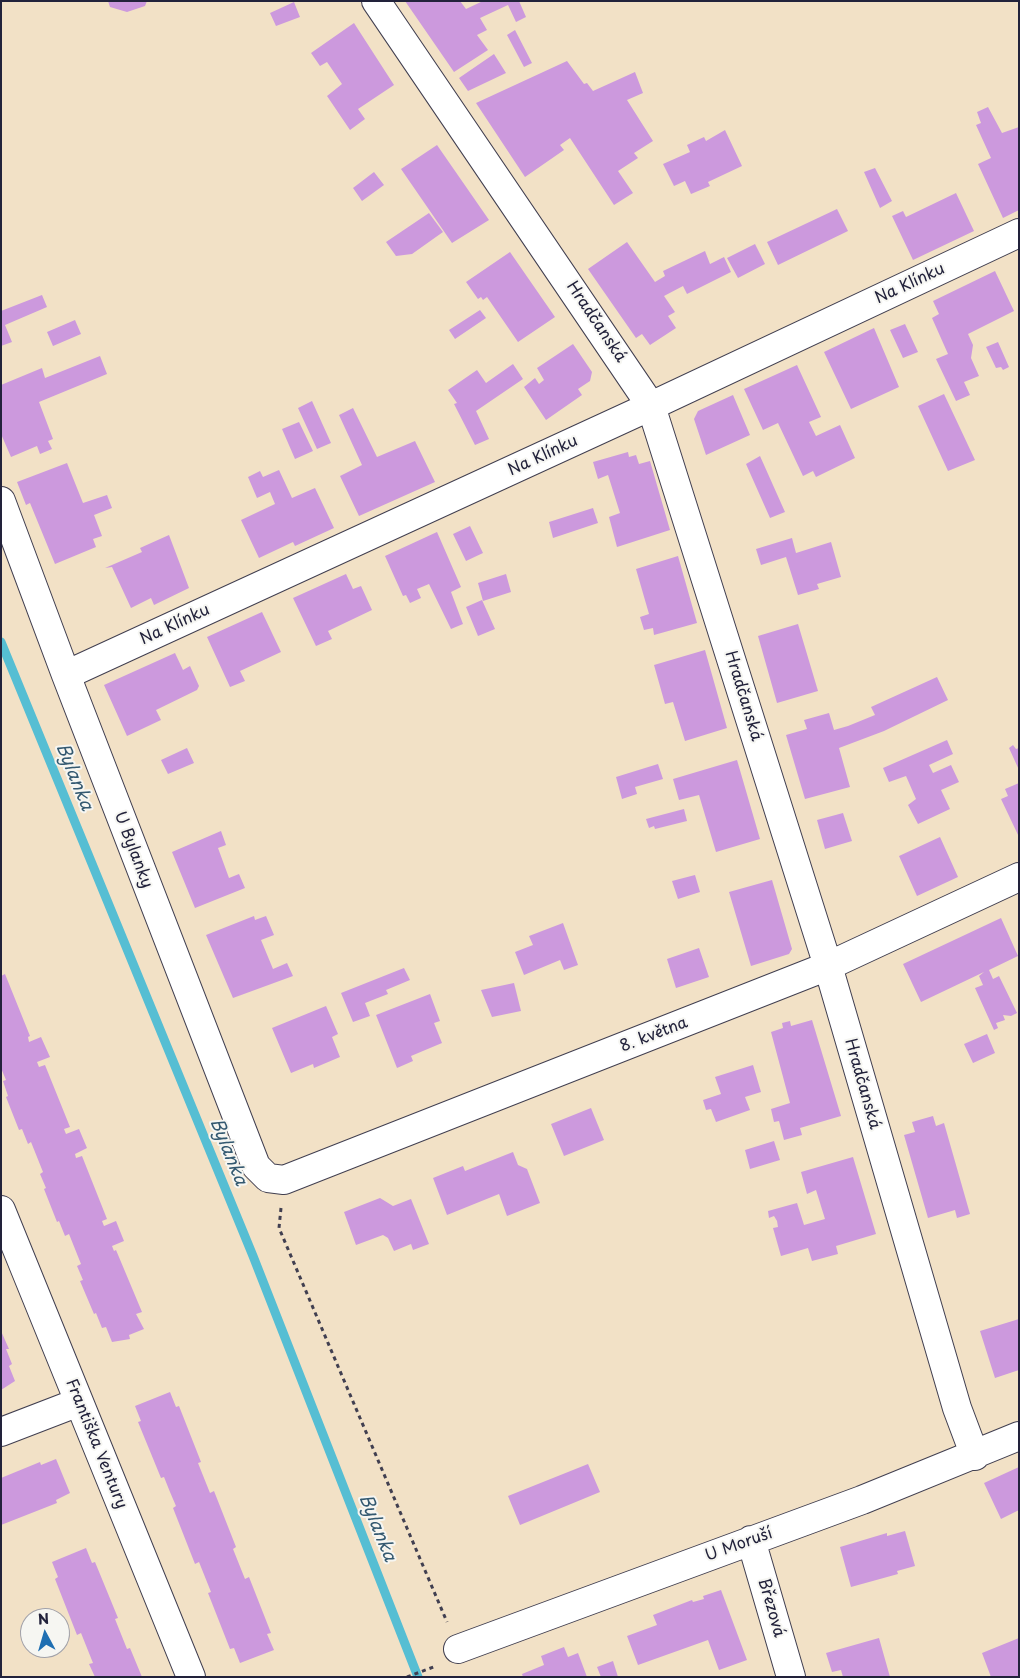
<!DOCTYPE html>
<meta charset="utf-8">
<style>
body{margin:0}
#map{position:relative;width:1020px;height:1678px;overflow:hidden;background:#f2e1c6;font-family:"Playpen Sans",sans-serif}
canvas{display:block}
.frame{position:absolute;inset:0;border:2px solid #22223b;pointer-events:none}
.north{position:absolute;left:20px;top:1608px;width:50px;height:50px;box-sizing:border-box;background:#f6f6f2;border:1px solid #a1a1a9;border-radius:50%;rotate:354deg;font-size:14px;font-weight:700;line-height:20px;text-align:center;color:#22223b}
.north::after{content:'';display:block;margin:auto;width:18px;height:22px;background:#1f6fb2;clip-path:polygon(50% 0,100% 100%,50% 72%,0 100%)}
</style>
<div id="map">
<canvas width="1020" height="1678"></canvas>
<div class="frame"></div>
<div class="north">N</div>
</div>
<script>
const g = document.querySelector('canvas').getContext('2d');
g.lineJoin = 'round';
function trace(path, color, width, dash) {
  g.strokeStyle = color;
  g.lineWidth = width;
  g.lineCap = dash ? 'butt' : 'round';
  g.setLineDash(dash || []);
  g.stroke(path);
}
function paint(path, color) {
  g.fillStyle = color;
  g.fill(path, 'evenodd');
}
function write(font, color, halo, rows, align = 'center') {
  g.font = font + ' "Playpen Sans",sans-serif';
  g.lineWidth = 4;
  g.setLineDash([]);
  g.textBaseline = 'middle';
  g.strokeStyle = halo;
  g.fillStyle = color;
  for (const [text, x, y, turn = 0] of rows) {
    g.save();
    g.translate(x, y);
    g.rotate((+turn || 0) * Math.PI / 180);
    g.textAlign = isNaN(turn) ? turn : align;
    if (halo) g.strokeText(text, 0, 0);
    g.fillText(text, 0, 0);
    g.restore();
  }
}
trace(new Path2D(`
 M1,642L253,1256L418,1677`), '#56bed3', 9);
paint(new Path2D(`
 M108,1H147L145,6L127,12L110,7Z
 M405,1H460L466,9L483,1H519L526,17L516,22L508,5L480,18L487,30L477,35L488,50L454,72Z
 M294,2L300,17L276,26L270,13Z
 M354,23L394,85L358,109L365,119L350,130L327,96L342,84L327,62L320,66L311,53Z
 M515,30L532,63L524,67L507,35Z
 M494,54L506,73L468,91L459,78Z
 M567,61L584,84L587,83L593,91L635,72L643,93L627,100L653,141L634,153L638,158L618,171L633,193L614,205L570,138L560,145L564,150L525,177L476,103Z
 M988,107L1002,133L1019,127V210L1003,218L978,164L991,158L976,125L981,123L977,112Z
 M725,130L742,166L708,182L710,186L691,194L685,181L674,186L663,164L690,152L687,145L704,137L706,141Z
 M437,145L489,220L452,243L401,169Z
 M875,168L892,201L880,208L864,172Z
 M374,172L384,185L362,201L353,188Z
 M956,193L974,231L913,260L892,216L903,211L906,217Z
 M837,209L848,231L778,265L767,242Z
 M429,213L443,232L412,254L396,256L386,242Z
 M627,242L655,282L665,276L663,271L705,251L710,264L724,257L731,272L687,294L683,286L664,296L675,312L668,316L676,328L650,345L642,334L636,338L588,269Z
 M755,244L765,264L738,278L727,258Z
 M510,252L555,317L518,342L487,297L483,300L481,297L478,299L466,282Z
 M995,271L1014,311L968,334L973,345L971,358L979,376L964,382L970,395L956,401L936,359L948,354L932,318L939,314L933,301Z
 M42,295L47,307L5,325L12,342L1,346V311Z
 M480,310L486,318L455,339L449,330Z
 M75,320L81,334L53,346L47,332Z
 M905,324L918,352L903,358L890,330Z
 M874,328L899,387L851,409L824,352Z
 M998,342L1009,367L1003,370L1001,367L996,368L986,347Z
 M573,344L592,372L590,381L578,389L582,395L546,420L524,387L535,378L539,384L544,380L537,368Z
 M100,356L107,374L39,402L53,439L48,441L52,449L40,454L37,446L11,457L1,434V385L42,368L45,378Z
 M513,364L523,379L476,411L489,439L475,445L454,404L457,403L448,390L477,370L486,383Z
 M797,365L821,417L809,422L816,436L840,425L855,458L816,477L813,471L803,476L778,423L763,430L744,389Z
 M944,394L975,460L948,471L918,406Z
 M733,395L750,435L706,455L694,419L698,411Z
 M312,401L331,443L317,449L298,408Z
 M353,408L377,457L415,441L435,482L359,516L340,476L362,465L339,415Z
 M299,422L313,451L295,459L282,429Z
 M628,452L629,457L636,455L639,464L650,461L670,530L617,547L609,517L620,513L608,475L598,479L593,462Z
 M760,456L785,512L770,518L746,464Z
 M67,463L83,503L107,495L112,508L94,515L102,536L93,539L96,547L55,564L30,503L26,505L17,482Z
 M279,470L292,498L315,488L334,528L295,546L293,542L259,558L241,520L275,504L270,492L257,498L248,477L260,471L263,477Z
 M593,508L598,523L553,538L549,522Z
 M470,526L483,553L466,561L453,534Z
 M437,532L461,587L451,592L463,624L451,629L429,584L417,589L421,598L410,603L406,595L403,596L385,556Z
 M169,535L189,588L154,605L151,598L131,608L112,567L105,568L142,552L140,548Z
 M792,538L796,553L831,542L841,577L817,584L819,589L798,595L786,557L761,565L756,549Z
 M678,556L697,623L654,635L653,628L644,630L640,617L649,614L636,569Z
 M346,574L353,589L361,586L372,610L328,631L332,639L316,646L293,598Z
 M506,574L511,592L483,601L478,583Z
 M482,600L495,629L478,636L466,607Z
 M262,612L281,652L240,671L245,681L230,687L207,637Z
 M798,624L818,691L777,703L758,636Z
 M705,650L727,728L685,741L673,702L665,704L654,665Z
 M175,653L183,670L190,666L199,686L197,690L156,710L161,720L127,736L104,685Z
 M937,677L948,700L884,731L839,748L850,787L805,799L786,735L807,729L804,720L829,713L834,730L848,726L875,715L871,707Z
 M947,740L953,754L929,765L933,773L951,765L959,782L941,790L950,809L918,824L908,805L916,799L906,776L889,782L883,768Z
 M1013,745L1016,749L1019,748V770L1009,748Z
 M187,748L194,763L168,774L161,760Z
 M737,760L760,839L716,852L699,795L679,800L673,779Z
 M658,764L663,779L635,787L637,794L622,799L616,777Z
 M1019,783V837L1001,799L1008,796L1005,789Z
 M684,809L687,821L655,829L654,826L649,828L646,819Z
 M843,813L852,841L825,849L817,820Z
 M221,831L226,845L218,848L229,878L239,874L245,888L195,908L172,852Z
 M940,837L958,877L917,896L899,856Z
 M695,875L700,892L678,899L672,881Z
 M772,880L792,949L789,954L751,966L729,892Z
 M254,916L255,920L266,916L274,935L261,940L273,969L287,963L293,976L233,998L206,935Z
 M1001,918L1018,956L989,970L993,979L999,976L1017,1013L1011,1016L1003,1015L1005,1020L996,1023L998,1028L994,1030L975,988L983,985L979,976L984,972L921,1002L903,964Z
 M563,923L578,965L564,970L560,960L524,975L515,952L533,945L529,936Z
 M699,948L709,977L676,988L667,959Z
 M404,968L410,980L386,990L388,994L365,1003L370,1016L353,1022L341,993Z
 M5,974L30,1036L28,1037L29,1042L41,1037L50,1057L37,1062L39,1067L45,1065L70,1127L64,1129L66,1134L79,1129L87,1148L75,1154L76,1158L82,1156L107,1219L102,1221L104,1226L116,1221L124,1241L112,1246L114,1251L116,1250L142,1312L136,1314L144,1329L129,1335L130,1339L112,1342L106,1327L102,1328L96,1313L94,1314L80,1281L83,1280L77,1266L81,1264L69,1234L65,1236L59,1221L57,1222L44,1189L46,1188L40,1174L43,1172L31,1142L28,1144L22,1129L19,1130L6,1097L8,1096L3,1081L6,1080L1,1068V976Z
 M514,983L521,1011L492,1017L481,990Z
 M430,994L440,1021L434,1023L442,1043L411,1056L413,1061L397,1068L376,1015Z
 M326,1006L338,1034L332,1037L340,1057L314,1068L313,1064L291,1073L272,1028Z
 M812,1020L841,1116L800,1128L802,1135L784,1140L779,1121L774,1122L771,1109L790,1103L771,1032L783,1028L782,1023L790,1021L791,1026Z
 M987,1034L995,1053L973,1063L964,1044Z
 M753,1065L761,1092L745,1097L750,1110L716,1122L711,1109L706,1110L703,1100L721,1094L715,1077Z
 M591,1108L604,1140L564,1156L551,1124Z
 M933,1116L936,1126L944,1123L970,1214L957,1218L955,1210L928,1218L904,1135L915,1132L912,1122Z
 M774,1141L780,1160L750,1169L745,1150Z
 M513,1152L518,1165L527,1169L540,1203L507,1216L499,1194L447,1215L433,1178L463,1166L465,1171Z
 M853,1157L876,1234L836,1246L838,1254L812,1261L808,1248L781,1256L773,1228L778,1227L777,1221L774,1216L769,1218L768,1211L797,1203L804,1225L825,1219L816,1190L807,1194L801,1172Z
 M380,1198L393,1206L411,1199L429,1244L413,1250L411,1244L394,1251L388,1238L383,1235L356,1245L344,1212Z
 M1019,1319V1370L995,1378L980,1331Z
 M1,1331L9,1349H6L12,1364L9,1366L15,1381L1,1390Z
 M170,1392L176,1407L179,1406L201,1462L198,1463L210,1493L214,1491L236,1547L233,1549L245,1579L249,1577L271,1633L267,1634L274,1650L240,1663L234,1648L230,1649L208,1593L211,1592L199,1562L195,1564L173,1508L176,1506L170,1492L164,1477L161,1478L138,1422L141,1421L135,1406Z
 M56,1459L70,1493L56,1500L57,1503L1,1525V1478L40,1462L41,1465Z
 M588,1464L600,1492L520,1525L508,1496Z
 M1019,1467V1510L1001,1519L984,1483Z
 M905,1531L915,1566L897,1571L898,1574L851,1587L840,1547L887,1533V1536Z
 M86,1548L92,1563L95,1562L118,1618L115,1619L127,1649L130,1648L142,1677H95L89,1664L93,1663L81,1633L77,1635L55,1579L58,1577L52,1562Z
 M721,1590L747,1660L719,1670L708,1640L638,1665L627,1636L657,1625L653,1615L692,1600L693,1602L704,1599L703,1596Z
 M879,1638L890,1677H843L841,1670L832,1672L826,1653Z
 M1019,1638V1677H991L982,1653Z
 M564,1647L568,1657L578,1653L587,1677H523L522,1674L544,1665L541,1656Z
 M613,1661L618,1677H601L597,1667Z`), '#c9d');
const minor = new Path2D(`
 M376,1L651,406L828,966L957,1408L975,1456
 M1,501L66,675L256,1166L268,1178L284,1180L828,966L1019,877
 M66,675L651,406L1019,233
 M1,1210L191,1677
 M1,1432L79,1402
 M751,1540L791,1677
 M458,1649L862,1500L1019,1436`);
trace(minor, '#413f50', 30);
trace(new Path2D(`
 M281,1208L279,1228L447,1622
 M407,1677L436,1666`), '#413f50', 3, [4, 4]);
trace(minor, '#fff', 28);
write('16px', '#22223b', '#f6f6f2', [
 ["Na Klínku",910,284,-25],
 ["Hradčanská",596,322,56],
 ["Na Klínku",543,456,-25],
 ["Na Klínku",175,625,-25],
 ["Hradčanská",743,696,73],
 ["U Bylanky",133,850,69],
 ["8. května",654,1035,-21],
 ["Hradčanská",862,1084,74],
 ["Františka Ventury",96,1444,68],
 ["U Moruší",739,1545,-20],
 ["Březová",771,1608,74]
]);
write('italic 18px', '#345970', '#f6f6f2', [
 ["Bylanka",74,777,68],
 ["Bylanka",228,1152,68],
 ["Bylanka",377,1528,68]
]);
</script>
